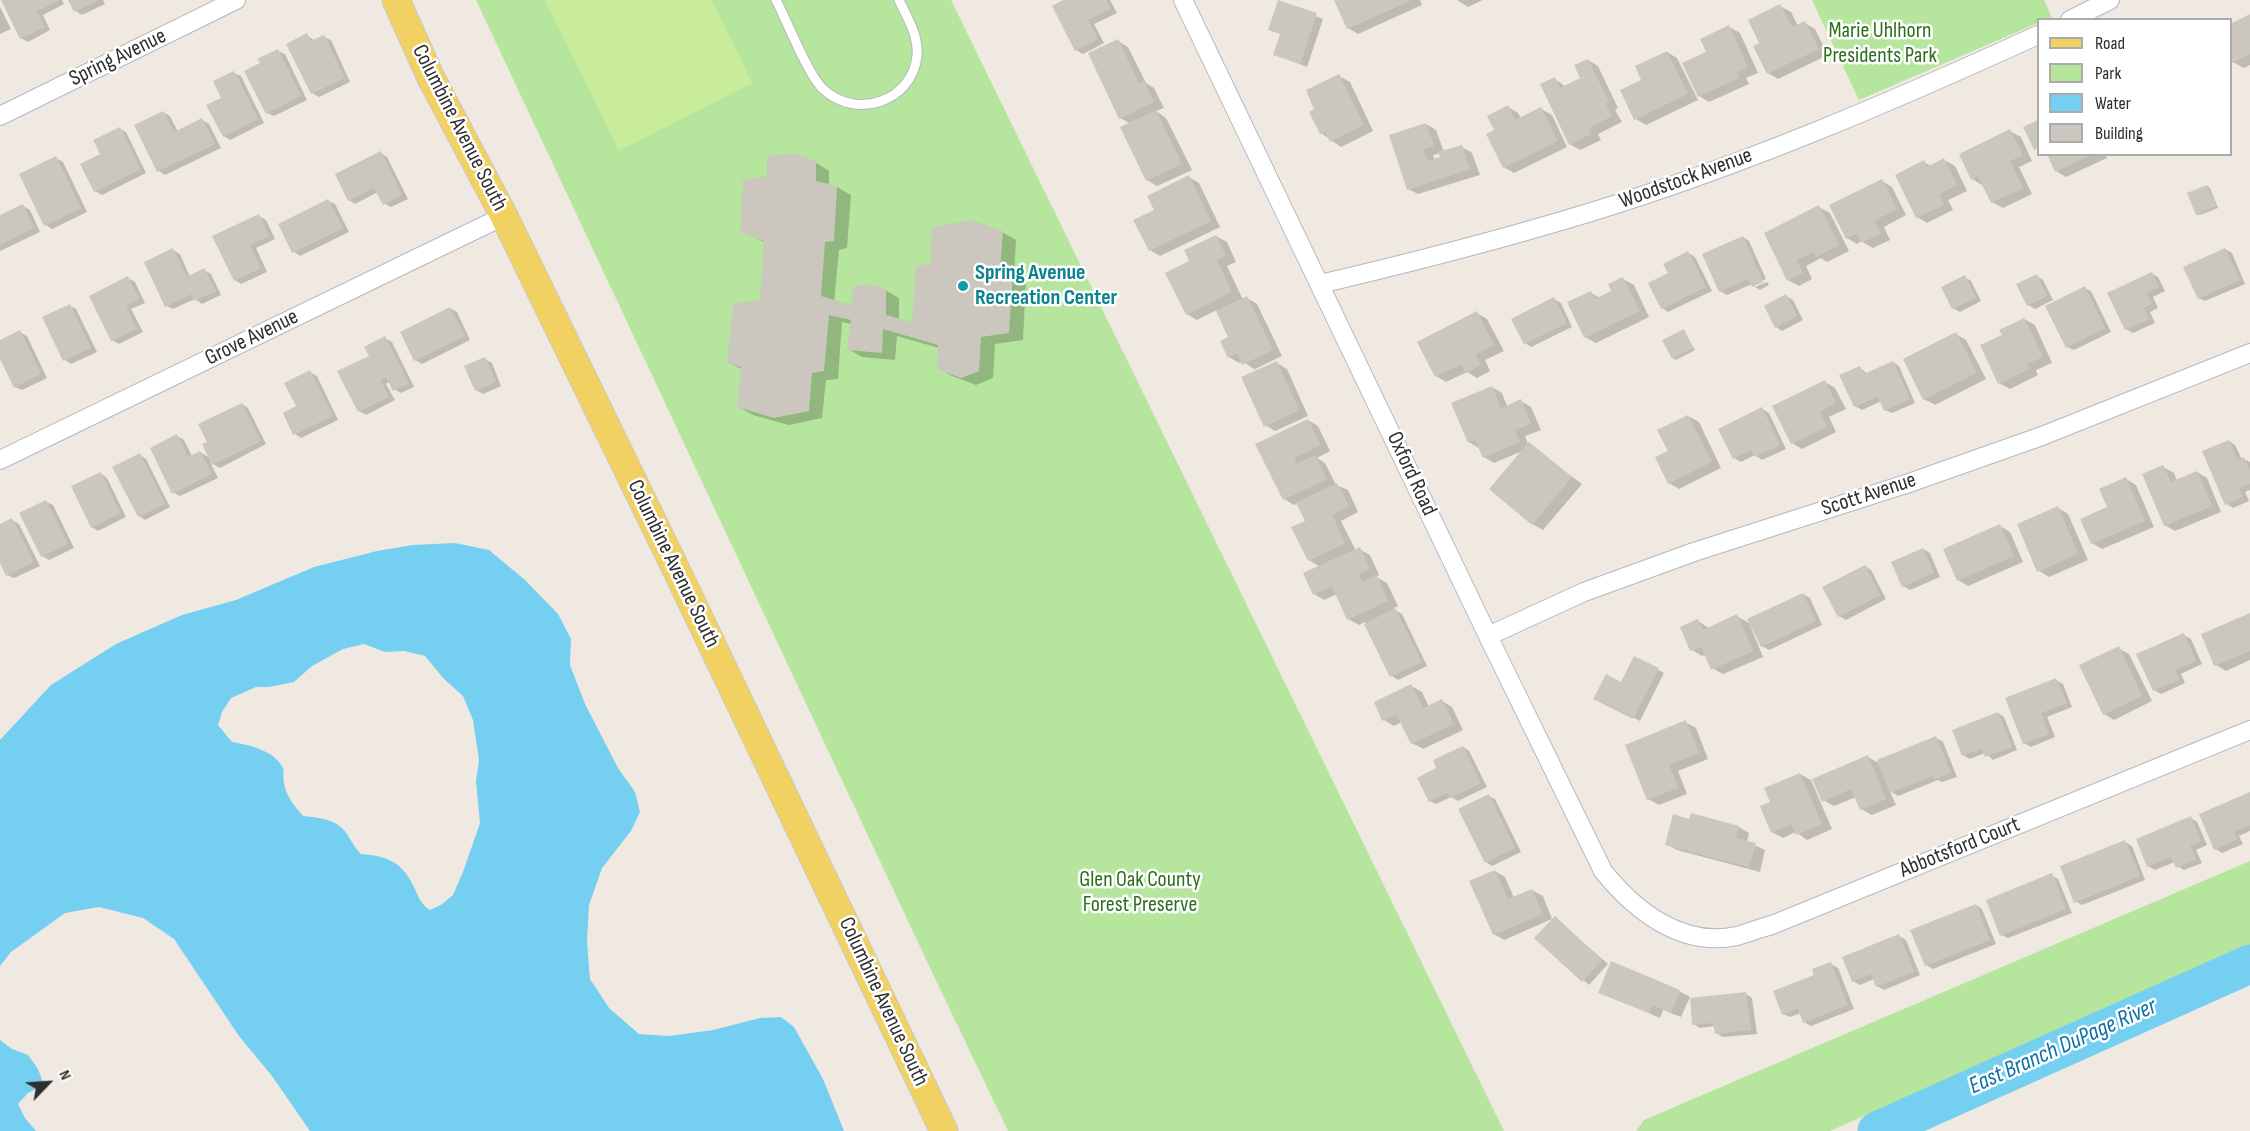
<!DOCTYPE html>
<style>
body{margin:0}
#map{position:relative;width:2250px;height:1131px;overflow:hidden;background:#efe9e1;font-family:"Sofia Sans Condensed",sans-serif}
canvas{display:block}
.legend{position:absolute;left:2037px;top:18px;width:195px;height:138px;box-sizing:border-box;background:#fff;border:2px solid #ababab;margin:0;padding:8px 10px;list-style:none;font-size:18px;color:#2e2e2e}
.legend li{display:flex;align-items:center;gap:12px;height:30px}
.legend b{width:30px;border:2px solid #ababab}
.north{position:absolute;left:18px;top:1053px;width:60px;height:60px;-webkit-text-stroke:4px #fff;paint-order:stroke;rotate:65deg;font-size:16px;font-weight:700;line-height:24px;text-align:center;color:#2e2e2e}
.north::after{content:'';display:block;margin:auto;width:21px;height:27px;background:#2e2e2e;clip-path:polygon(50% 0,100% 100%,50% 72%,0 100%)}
</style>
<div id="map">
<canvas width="2250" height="1131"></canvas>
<ul class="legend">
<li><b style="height:8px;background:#f2d163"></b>Road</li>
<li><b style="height:16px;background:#b6e59e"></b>Park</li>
<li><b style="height:16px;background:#75cff0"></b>Water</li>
<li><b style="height:16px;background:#cbc7bf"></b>Building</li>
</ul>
<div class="north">N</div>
</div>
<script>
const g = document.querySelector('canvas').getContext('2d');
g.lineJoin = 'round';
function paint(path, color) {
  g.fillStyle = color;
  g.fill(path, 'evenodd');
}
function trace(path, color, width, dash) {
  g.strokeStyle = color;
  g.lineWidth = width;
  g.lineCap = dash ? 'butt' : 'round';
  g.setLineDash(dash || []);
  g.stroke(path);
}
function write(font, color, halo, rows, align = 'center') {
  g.font = font + ' "Sofia Sans Condensed",sans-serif';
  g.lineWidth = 5;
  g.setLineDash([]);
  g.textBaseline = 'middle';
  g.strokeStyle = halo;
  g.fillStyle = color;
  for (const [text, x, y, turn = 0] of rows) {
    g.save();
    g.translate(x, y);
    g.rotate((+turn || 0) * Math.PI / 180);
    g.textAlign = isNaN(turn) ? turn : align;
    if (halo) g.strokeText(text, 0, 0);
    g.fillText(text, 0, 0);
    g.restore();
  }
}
paint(new Path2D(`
 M476,0H951L1504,1131H1008L931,970Z
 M1812,0H2044L2052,18L2038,20V23L1859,100Z
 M2250,861V945L1830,1131H1636L1644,1120Z`), '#b6e59e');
paint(new Path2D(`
 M545,0H712L752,83L619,151Z`), '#c9ec9a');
paint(new Path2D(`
 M455,543L489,550L525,580L558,614L571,639L570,665L585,704L618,768L635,792L640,812L631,831L602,868L589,905L587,941L590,979L609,1008L639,1034L669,1036L713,1030L760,1018L781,1017L794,1027L823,1079L844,1131H310L272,1076L239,1036L174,939L143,918L99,907L65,913L11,952L0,966V740L51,685L116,644L182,615L236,600L314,567L377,551L413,545ZM364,644L385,652L404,651L425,656L444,679L463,696L473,720L479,760L476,781L480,823L463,872L453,895L441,905L430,910C420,903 419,898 414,887C402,862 388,856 361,854C355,848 352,842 347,834C337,819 320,818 303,816C295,807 286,796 284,783C283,779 284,772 283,768C274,750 249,745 232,742L218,725L222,712L231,698L256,687H269L294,682L312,666L343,649Z
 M0,1040L12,1049L28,1055L38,1069L44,1085L28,1093L18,1104L25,1118L36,1131H0Z`), '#75cff0');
paint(new Path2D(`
 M2,0H62L64,4L43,15L50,30L28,42L21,38Z
 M70,0H103L105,4L82,15L76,11Z
 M1066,0H1110L1117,13L1094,24L1104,43L1083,54L1076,50Z
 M1336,0H1420L1422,5L1358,34L1348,28Z
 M1457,0H1483L1468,7Z
 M1279,2L1323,19L1307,67L1274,54L1281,34L1270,29Z
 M1780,6L1791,12L1798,26L1805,23L1815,29L1828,55L1778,79L1768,73L1761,44Z
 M0,7L11,29L0,34Z
 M2250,16V65L2244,68L2233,62L2230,57V25Z
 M1729,27L1740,33L1758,73L1746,78L1749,84L1709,102L1699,96L1708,53Z
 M307,35L315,41L324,37L331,40L350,82L319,97L312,93Z
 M1118,41L1128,47L1146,83L1154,88L1164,108L1156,111L1166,118L1192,170L1157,186L1147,180L1131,124L1120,118Z
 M278,51L285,54L307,100L274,116L267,113L262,64Z
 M1667,52L1677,58L1698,100L1646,125L1636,119L1643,80Z
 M1588,60L1598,66L1618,108L1615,110L1622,122L1598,134L1601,140L1580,150L1570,144L1555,79L1566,87L1582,79Z
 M234,73L241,76L264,123L230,140L224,136L223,98Z
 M1339,76L1350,82L1373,131L1341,147L1321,133L1316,109Z
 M1508,107L1518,113L1521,119L1541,109L1552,115L1567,147L1514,173L1504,167L1496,131Z
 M163,112L170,116L178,132L202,120L209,124L221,148L165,175L159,171Z
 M1426,124L1436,130L1444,152L1462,147L1472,153L1480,175L1418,194L1408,189ZM1440,153L1442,158L1435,160L1433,155Z
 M120,129L126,132L146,173L102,195L95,191L102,155Z
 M2010,131L2021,137L2032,161L2019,167L2032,194L2003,208L1992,202L1982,185L1972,179Z
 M381,153L387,157L408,199L391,207L384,203L378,192L355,204L349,200Z
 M2048,154H2105L2107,158L2066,177L2056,171Z
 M56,158L63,162L87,212L52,229L46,225Z
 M1944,160L1955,166L1967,191L1948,200L1953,210L1927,223L1917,217L1924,162L1931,166Z
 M815,162L829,171V186L837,187L851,195L847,248L839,250L834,302L853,307L885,290L899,298V320L913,324L931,265L1002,232L1016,240L1014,275L1026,282L1023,340L995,344L993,378L976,385L952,376L938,368L939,348L897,336L895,360L862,357L848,349L852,324L842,322L838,379L826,380L822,418L789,425L753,415L739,407L743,370L728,362L761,302L766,243L742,231L768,177Z
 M1189,177L1199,183L1220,227L1160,256L1150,250L1156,211Z
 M1882,181L1892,187L1906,215L1884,227L1890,240L1873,248L1861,241L1857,244L1847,238Z
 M2207,186L2210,188L2218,208L2200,215L2197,214Z
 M328,201L335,204L349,232L300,256L294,252Z
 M23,206L30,210L40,232L0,251V216Z
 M1819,207L1830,213L1849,251L1827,262L1821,258L1806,266L1812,279L1799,286L1788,280Z
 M259,216L266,220L275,239L256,248L267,272L241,284L235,280Z
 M1216,236L1227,242L1236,262L1227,266L1243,300L1247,298L1257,304L1282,356L1255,369L1257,371L1242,361L1239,363L1229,357L1230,338L1217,310L1197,320L1187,314L1191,262Z
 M1743,237L1749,241L1766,279L1755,284V287L1752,284L1727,295L1720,291Z
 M2225,249L2232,253L2245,284L2205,301L2199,298Z
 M173,250L180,254L190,277L204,270L211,274L221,295L202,304L195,299L173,309L166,306Z
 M1688,253L1695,257L1712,291L1668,312L1662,308L1670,273Z
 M2152,274L2158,277L2165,291L2153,297L2158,308L2150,312L2155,323L2133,333L2126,329Z
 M2037,276L2043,280L2053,300L2035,309L2028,305Z
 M1965,277L1971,281L1981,301L1960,312L1953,308Z
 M128,278L135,282L145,303L131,309L143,332L119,344L112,340Z
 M1623,279L1634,285L1649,317L1596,343L1585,337L1591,293L1600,298L1613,291Z
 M1767,282L1769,285L1760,290L1755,287Z
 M2085,288L2091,291L2111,332L2074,350L2067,347Z
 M1786,296L1793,300L1803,320L1782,331L1776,327Z
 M1554,299L1561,303L1572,327L1531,347L1525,343Z
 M70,306L76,309L97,352L71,364L65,360L44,318Z
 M450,308L457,312L470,340L422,364L415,360Z
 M1477,313L1487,319L1504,351L1485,360L1490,371L1477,378L1467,372L1446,382L1436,376Z
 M2024,319L2035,325L2052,363L2036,370L2038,375L2010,389L1999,383L2004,335Z
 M1684,331L1695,350L1676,360L1673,358Z
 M20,332L27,336L47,378L22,390L15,387L0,356V342Z
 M1956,334L1966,340L1986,379L1935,405L1924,399Z
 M385,338L392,342L414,387L401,393L394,389L390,381L386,384L395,400L366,415L359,411L371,356Z
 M485,359L492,363L501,386L483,394L476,390Z
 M1893,362L1899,366L1915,403L1892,413L1885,410L1881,401L1862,410L1855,406L1860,368L1868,374Z
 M1277,363L1287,369L1308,416L1275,431L1265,425Z
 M310,372L317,376L338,420L301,438L295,434Z
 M1825,382L1835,388L1846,409L1829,417L1836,432L1802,449L1792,443Z
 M1492,387L1502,393L1507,406L1521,401L1531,407L1541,430L1525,436L1528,444L1582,484L1543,530L1532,524L1525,450L1494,463L1484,457L1480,449L1469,442Z
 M242,404L248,408L266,444L220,468L210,462L218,478L180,496L174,493L177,436L184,440L192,456L200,452L210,458Z
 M1762,409L1769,413L1786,449L1762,460L1755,455L1741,462L1734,458Z
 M1688,416L1699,422L1721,468L1679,489L1669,483L1670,452Z
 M1308,420L1318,426L1330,451L1317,458L1325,463L1336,485L1348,490L1358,512L1341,521L1356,551L1359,549L1370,555L1379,575L1376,577L1387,583L1398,606L1393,609L1402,614L1427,666L1398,680L1392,676L1365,622L1359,625L1348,619L1337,594L1324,600L1314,594L1320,567L1309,560L1307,521L1298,503L1294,505L1284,499L1257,445Z
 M2229,441L2235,445L2242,460L2244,459L2250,462V490L2245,492L2249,501L2233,508L2227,504Z
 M140,455L146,459L170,507L145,520L139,516Z
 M2163,467L2174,473L2177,481L2197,472L2207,478L2221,512L2175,531L2165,525Z
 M101,474L107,478L126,517L98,531L92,527Z
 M2126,479L2136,485L2154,527L2102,549L2092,543Z
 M46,502L53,505L74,548L49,560L42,556Z
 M2058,508L2068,514L2088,560L2049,577L2039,571Z
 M12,520L19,524L40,566L14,578L7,575L0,559V526Z
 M2000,526L2010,532L2023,562L1968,586L1958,580Z
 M1923,549L1930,553L1940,577L1910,590L1903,586Z
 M1865,566L1871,570L1886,599L1846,620L1839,616Z
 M1803,594L1810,598L1822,625L1769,650L1762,646Z
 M2250,615V660L2226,671L2216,665Z
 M1737,616L1749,623L1763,657L1723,674L1712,668L1706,654L1702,656L1692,650L1698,621L1709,628Z
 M2184,635L2191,639L2202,664L2181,674L2185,683L2161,694L2154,690Z
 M2118,648L2129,654L2152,701L2114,720L2104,714Z
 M1635,658L1664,673L1640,721L1602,702L1622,684Z
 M2056,680L2063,684L2072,707L2047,717L2055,737L2031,747L2024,743Z
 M1411,686L1422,692L1429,707L1442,701L1452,707L1463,730L1423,749L1412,743L1402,722L1394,726L1384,720Z
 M1998,713L2004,717L2017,750L1993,760L1985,753L1970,759L1963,755Z
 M1685,722L1696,728L1708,759L1678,771L1687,794L1659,805L1648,799Z
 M1936,738L1943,742L1957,777L1942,782L1938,780L1898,796L1890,791L1896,805L1872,815L1861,809L1856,797L1834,806L1823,800L1868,757L1880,764Z
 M1463,747L1469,751L1487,787L1458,801L1451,797L1436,804L1430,801Z
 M1800,774L1811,780L1832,829L1807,840L1796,832L1783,838L1772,832V802Z
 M2250,794V831L2239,836L2243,844L2222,853L2216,849Z
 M1488,796L1495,799L1521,852L1492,866L1486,862Z
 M2191,818L2197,822L2207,845L2196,850L2202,863L2184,870L2177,866L2175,862L2155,870L2148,866Z
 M1690,820L1739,827L1749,833L1747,842L1765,850L1760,872L1677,850L1666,844Z
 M2125,842L2132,846L2145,880L2082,905L2075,901Z
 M1495,871L1505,877L1514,898L1532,890L1543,896L1552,919L1504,940L1494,934Z
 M2051,875L2058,879L2072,913L2008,938L2002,935Z
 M1976,905L1982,909L1996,944L1933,969L1926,965Z
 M1555,918L1608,964L1589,985L1536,938Z
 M1899,936L1906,940L1920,975L1884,990L1877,986L1874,979L1860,985L1853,981Z
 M1831,964L1838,968L1854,1009L1811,1026L1804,1022L1801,1013L1790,1017L1783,1014L1815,976Z
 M1679,991L1690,997L1681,1017L1663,1010L1660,1018L1600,992Z
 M1746,994L1752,998L1757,1034L1723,1037L1716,1033L1715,1026L1700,1028L1694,1024Z`), '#0003');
trace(new Path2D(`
 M1877,1131L2250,964`), '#75cff0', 39);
paint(new Path2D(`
 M1,0H60L37,11L45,27L20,39Z
 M68,0H99L74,12Z
 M1063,0H1106L1111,9L1088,20L1098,39L1075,51L1052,6Z
 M1278,0L1317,13L1300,64L1273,55L1280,34L1268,30Z
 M1334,0H1412L1347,29Z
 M1780,4L1792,27L1805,21L1819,49L1767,74L1753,46L1759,43L1748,20Z
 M2250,14V54L2232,63L2230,24Z
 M1729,25L1748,67L1737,72L1739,78L1698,97L1682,63L1706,52L1700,39Z
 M307,33L311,41L324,35L345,78L311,94L286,44Z
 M1118,39L1139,83L1144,81L1154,102L1119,119L1088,53Z
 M278,49L301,96L266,114L244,71L260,63L257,59Z
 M1667,51L1688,94L1634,120L1620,90L1641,80L1635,66Z
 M1588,59L1609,102L1606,104L1612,116L1589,128L1591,134L1569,145L1540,84L1555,77L1560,88L1580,78L1574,65Z
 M234,71L258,119L223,137L206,105L221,98L213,81Z
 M1339,74L1364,125L1330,142L1325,132L1320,134L1309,112L1314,109L1306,90Z
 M1508,105L1515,120L1541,107L1558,141L1503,168L1486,134L1494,130L1487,116Z
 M1156,110L1182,164L1146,181L1120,127Z
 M163,111L174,132L202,118L215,144L157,172L134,125Z
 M2038,120V148L2034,150L2023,127Z
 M1426,123L1434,146L1423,149L1427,161L1440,157L1438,152L1462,145L1470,169L1407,190L1389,135Z
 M120,127L141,169L94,192L80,164L100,154L93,140Z
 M2010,129L2023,155L2010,161L2023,188L1991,203L1978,176L1971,180L1959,154Z
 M381,151L402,195L383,205L374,188L348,201L335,174Z
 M793,153L816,161V181L837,186L834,241L825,242L821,296L851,305L853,287L870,284L886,289V315L912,322L916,266L930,264L932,227L972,220L1003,231L1000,269L1013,273L1009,333L981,337L979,371L961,378L937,369L938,345L883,329L882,353L847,350L851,320L829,315L824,371L812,373L809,411L774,418L737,407L741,367L727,363L733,304L760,300L764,241L740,232L743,180L767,176V156Z
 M2047,154H2092L2055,172Z
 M56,156L81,208L44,226L19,174Z
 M1944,158L1957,185L1939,194L1944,205L1916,218L1895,175L1924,160L1927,167Z
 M1189,175L1211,221L1149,251L1133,220L1154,210L1147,196Z
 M1882,179L1897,209L1874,221L1881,234L1861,243L1857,233L1846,239L1829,205Z
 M2207,185L2216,206L2196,215L2187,193Z
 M328,199L343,228L292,253L278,224Z
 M23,204L34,228L0,245V215Z
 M1819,205L1839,245L1816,257L1813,252L1797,260L1803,273L1787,281L1764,233Z
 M259,214L269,236L250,245L261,268L234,281L212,236Z
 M1216,235L1226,256L1217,260L1232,292L1186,315L1165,273L1189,261L1184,250Z
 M1743,236L1763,282L1752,287L1748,279L1719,292L1702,254Z
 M173,248L187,277L204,268L216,291L194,301L191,294L165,307L144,262Z
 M2225,248L2240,280L2198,299L2183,267Z
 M1688,251L1706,287L1661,309L1648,283L1668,273L1663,264Z
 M2152,272L2159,287L2147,293L2152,304L2144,308L2149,319L2125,330L2107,293Z
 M2037,274L2047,296L2027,306L2016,284Z
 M1965,275L1976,298L1952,309L1941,287Z
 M128,276L139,299L126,306L137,329L111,341L89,296Z
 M1623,277L1640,311L1584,338L1567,302L1591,291L1595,299L1611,291L1608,284Z
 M2085,286L2105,328L2066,348L2045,306Z
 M1786,294L1797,316L1775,328L1764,306Z
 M1247,296L1273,350L1242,365L1237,353L1228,358L1220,341L1228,337L1216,311Z
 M1554,297L1567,323L1524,344L1511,319Z
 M70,304L91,348L63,361L42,317Z
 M450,307L465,336L414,361L400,332Z
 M1477,311L1494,345L1476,354L1481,365L1466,373L1461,364L1435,377L1417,342Z
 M2024,318L2043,357L2027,364L2029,369L1998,384L1980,345L2002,335L1999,330Z
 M1684,329L1693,348L1672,359L1662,340Z
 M20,330L41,374L14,388L0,359V340Z
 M1956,332L1977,373L1923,400L1903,359Z
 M385,336L409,383L393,391L386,377L381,380L389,397L358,412L337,371L369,356L364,347Z
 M485,357L496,382L475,391L464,366Z
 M1277,361L1299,410L1264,427L1241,377Z
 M1893,361L1910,399L1884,411L1878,397L1854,407L1839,375L1860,366L1864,374Z
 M310,370L333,416L293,435L283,413L296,406L284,383Z
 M1825,380L1836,403L1820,412L1827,427L1791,444L1772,406Z
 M1492,386L1501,408L1521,399L1531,424L1515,430L1520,442L1483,458L1475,440L1468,443L1451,403Z
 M242,403L261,441L212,465L202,444L207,442L198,424Z
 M1762,407L1780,445L1755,457L1751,450L1733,459L1718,429Z
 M1688,415L1712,462L1668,484L1655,457L1668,451L1657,430Z
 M1308,419L1321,445L1294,458L1297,464L1315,455L1327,479L1283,500L1255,444Z
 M177,434L188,457L200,451L212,474L172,494L150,448Z
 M2229,440L2237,460L2244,457L2250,470V484L2239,488L2243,497L2225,505L2202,451Z
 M1529,442L1572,477L1532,525L1489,489Z
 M140,453L165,504L138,517L112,467Z
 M2163,465L2171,482L2197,471L2212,506L2164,526L2142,474Z
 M101,472L120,513L91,528L71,486Z
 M2126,477L2145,521L2091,544L2080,519L2107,507L2099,489Z
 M1337,483L1349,506L1332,515L1345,543L1308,561L1291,527L1305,521L1296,503Z
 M46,500L68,544L41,557L19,513Z
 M2058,506L2078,554L2037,572L2017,524Z
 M12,518L34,562L6,576L0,563V524Z
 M2000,524L2014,556L1957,581L1943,549Z
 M1360,547L1370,569L1359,574L1362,582L1377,575L1388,601L1347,620L1332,586L1313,595L1303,573Z
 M1923,548L1934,573L1902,587L1891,562Z
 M1865,565L1880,595L1838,617L1822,587Z
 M1803,593L1816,621L1761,647L1747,619Z
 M1395,608L1422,662L1390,677L1364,624Z
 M2250,613V651L2214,666L2201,634Z
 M1737,614L1753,651L1711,670L1701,647L1690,651L1680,627L1698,619L1703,630Z
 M2184,633L2196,661L2175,670L2180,680L2153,691L2136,654Z
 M2119,646L2142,696L2103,715L2079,665Z
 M1634,656L1659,668L1633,719L1593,699L1606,674L1621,682Z
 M2056,678L2067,703L2041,713L2049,734L2023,744L2005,698Z
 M1411,684L1423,708L1442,699L1454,724L1411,744L1396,714L1382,721L1374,702Z
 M1998,712L2012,747L1985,757L1982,749L1962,756L1952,730Z
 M1686,720L1699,753L1669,765L1678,788L1647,800L1625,745Z
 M1936,736L1951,773L1935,779L1933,776L1890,793L1877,760Z
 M1463,746L1481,783L1450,798L1447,793L1429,802L1417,778L1436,768L1433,760Z
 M1868,755L1886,799L1860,810L1851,789L1822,802L1812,779Z
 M1800,773L1822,824L1796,835L1791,824L1771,833L1760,806L1770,802L1764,788Z
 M2250,792V825L2234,832L2237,840L2214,850L2199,814Z
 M1489,794L1515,848L1485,863L1458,809Z
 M1691,813L1739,826L1736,838L1756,843L1749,867L1665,845L1673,814L1689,819Z
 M2191,816L2201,841L2190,846L2196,859L2176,868L2171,857L2147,867L2136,839Z
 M2125,840L2140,876L2074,903L2060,866Z
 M1495,870L1508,899L1532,889L1543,914L1493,935L1469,881Z
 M2052,873L2066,909L2000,936L1986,900Z
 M1976,904L1990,940L1925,966L1910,930Z
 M1555,916L1602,960L1582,982L1534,938Z
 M1899,934L1914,972L1876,987L1871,974L1852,982L1842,957Z
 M1611,961L1680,990L1671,1013L1652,1005L1649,1013L1598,993Z
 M1831,962L1848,1005L1803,1023L1798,1008L1782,1015L1773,991L1814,975L1812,969Z
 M1746,992L1751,1030L1715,1034L1713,1023L1692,1025L1690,998Z`), '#cbc7bf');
const service = new Path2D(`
 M776,0C787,21 808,75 823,89C856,120 912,102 917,56C919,36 907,17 899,0`);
const minor = new Path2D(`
 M1183,0L1488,636L1603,871C1635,911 1682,948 1737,936C1748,933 1760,928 1772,925L2250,730
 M2070,20L2110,0
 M0,116L236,0
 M1320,284C1410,263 1499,240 1588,213C1742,166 1891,102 2038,35
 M0,460L504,216
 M1488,636L1584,592L1694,552L1909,483L2042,436L2250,353`);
const primary = new Path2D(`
 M396,0L431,78L504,216L673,563L944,1131`);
trace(service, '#b4b7c1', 11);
trace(minor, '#b4b7c1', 20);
trace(primary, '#c9c9c9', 29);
trace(service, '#fff', 9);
trace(minor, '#fff', 18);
trace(primary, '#f2d163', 27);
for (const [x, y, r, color] of [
 [963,286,6,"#0f9aa8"]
]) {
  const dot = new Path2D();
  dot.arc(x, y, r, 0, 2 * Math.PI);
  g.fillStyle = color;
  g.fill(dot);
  trace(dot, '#fff', 2);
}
write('22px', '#2c6e1b', '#fff', [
 ["Marie Uhlhorn",1880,31],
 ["Presidents Park",1880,56],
 ["Glen Oak County",1140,880],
 ["Forest Preserve",1140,905]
]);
write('22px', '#2e2e2e', '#fff', [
 ["Spring Avenue",118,58,-26],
 ["Columbine Avenue South",459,128,63],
 ["Woodstock Avenue",1686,179,-20],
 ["Grove Avenue",252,338,-26],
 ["Oxford Road",1411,474,65],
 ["Scott Avenue",1869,495,-18],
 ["Columbine Avenue South",673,564,64],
 ["Abbotsford Court",1960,848,-22],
 ["Columbine Avenue South",883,1002,65]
]);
write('bold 22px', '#0d838f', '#fff', [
 ["Spring Avenue",975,273],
 ["Recreation Center",975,298]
], 'left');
write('italic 24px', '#0d6fa3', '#fff', [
 ["East Branch DuPage River",2063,1047,-24]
]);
</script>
